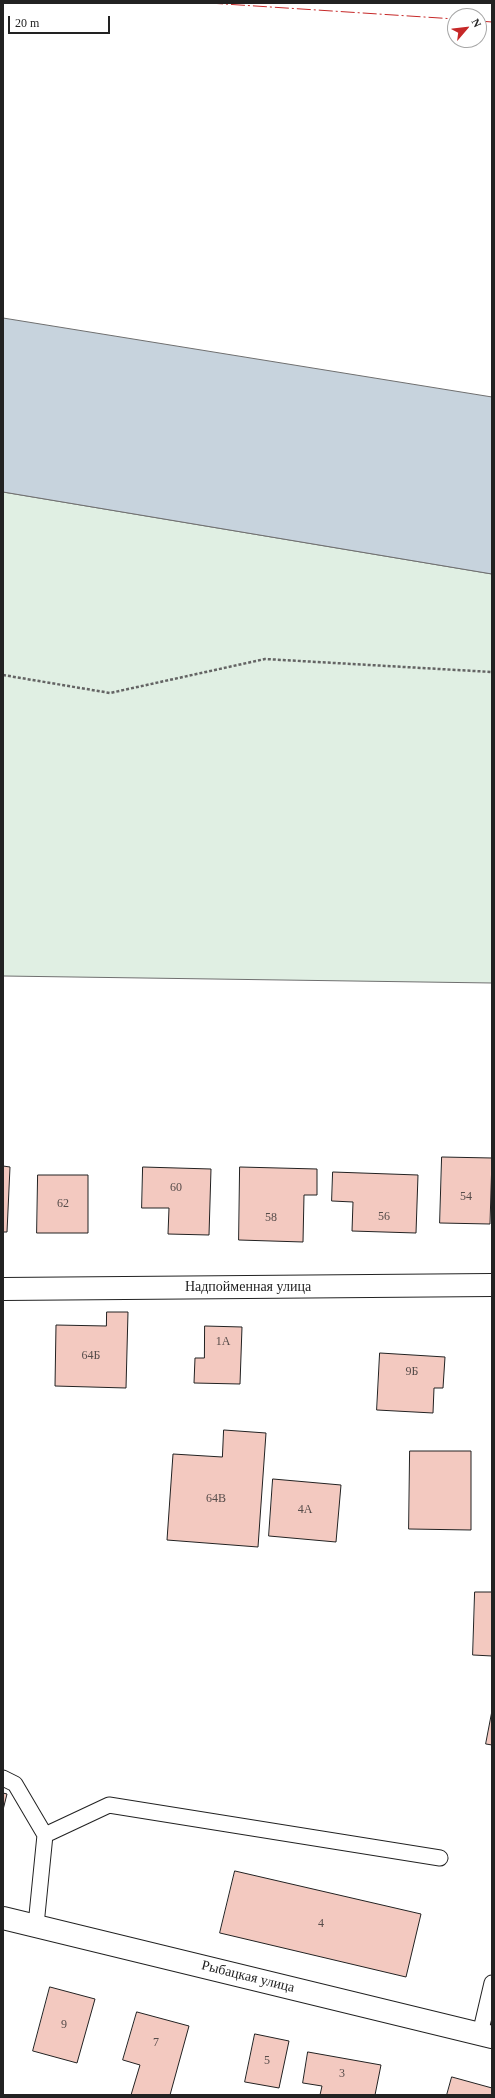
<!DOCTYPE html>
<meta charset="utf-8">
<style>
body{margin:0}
#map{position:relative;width:495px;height:2098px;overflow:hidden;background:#fff;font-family:Georgia,serif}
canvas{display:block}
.frame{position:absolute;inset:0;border:4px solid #222;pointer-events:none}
.north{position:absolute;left:447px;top:8px;width:40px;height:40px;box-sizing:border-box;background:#fff;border:1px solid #a7a7a7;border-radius:50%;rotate:62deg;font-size:11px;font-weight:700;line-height:16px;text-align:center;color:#222}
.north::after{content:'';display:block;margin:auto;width:14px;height:18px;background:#c62828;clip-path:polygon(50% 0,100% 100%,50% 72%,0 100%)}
.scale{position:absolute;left:8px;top:16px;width:102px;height:18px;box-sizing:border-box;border:2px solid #222;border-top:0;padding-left:5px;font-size:12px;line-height:14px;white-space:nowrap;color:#222;-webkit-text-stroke:3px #fff;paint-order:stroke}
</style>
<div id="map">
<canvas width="495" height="2098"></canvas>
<div class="frame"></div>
<div class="north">N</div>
<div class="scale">20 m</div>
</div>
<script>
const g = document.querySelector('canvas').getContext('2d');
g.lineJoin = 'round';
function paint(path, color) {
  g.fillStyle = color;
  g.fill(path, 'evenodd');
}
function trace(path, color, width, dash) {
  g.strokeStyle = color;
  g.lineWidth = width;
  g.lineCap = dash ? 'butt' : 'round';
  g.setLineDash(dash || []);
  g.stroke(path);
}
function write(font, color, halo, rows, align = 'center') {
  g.font = font + ' Georgia,serif';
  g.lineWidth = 3;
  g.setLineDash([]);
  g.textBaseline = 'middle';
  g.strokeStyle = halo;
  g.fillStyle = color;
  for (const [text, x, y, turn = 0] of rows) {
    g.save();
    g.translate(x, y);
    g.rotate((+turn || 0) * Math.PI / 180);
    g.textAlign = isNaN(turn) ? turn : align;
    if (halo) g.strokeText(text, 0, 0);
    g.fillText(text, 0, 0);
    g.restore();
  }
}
const green = new Path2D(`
 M3,492L492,574V983L3,976Z`);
paint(green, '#e0efe3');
trace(green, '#6f6f6f', 1);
const water = new Path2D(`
 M3,318L492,397V574L3,492Z`);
paint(water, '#c7d3dd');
trace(water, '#6f6f6f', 1);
const building = new Path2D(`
 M442,1157L492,1158L490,1224L440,1223Z
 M3,1166L10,1167L7,1232H3Z
 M143,1167L211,1169L209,1235L168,1234L169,1208H142Z
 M240,1167L317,1169V1195H304L303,1242L239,1240Z
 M333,1172L418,1175L416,1233L352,1231L353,1202L332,1201Z
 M38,1175H88V1233H37Z
 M107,1312H128L126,1388L55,1386L56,1325L106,1326Z
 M205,1326L242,1327L240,1384L194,1383L195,1358H204Z
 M380,1353L445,1357L443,1388H434L433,1413L377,1410Z
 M224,1430L266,1433L258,1547L167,1540L173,1454L222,1457Z
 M410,1451H471V1530L409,1529Z
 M273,1479L341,1485L336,1542L269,1536Z
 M475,1592H492V1656L473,1655Z
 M492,1711V1745L486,1744Z
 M3,1793L7,1794L3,1810Z
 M235,1871L421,1914L406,1977L220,1933Z
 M50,1987L95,1999L77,2063L33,2051Z
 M137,2012L189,2026L170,2095H131L140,2065L123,2060Z
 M255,2034L289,2041L279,2088L245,2082Z
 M308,2052L381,2065L375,2095H320L322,2086L303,2083Z
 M452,2077L492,2088V2095H447Z`);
paint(building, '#f3c9c0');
trace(building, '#222', 1);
const service = new Path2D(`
 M3,1778L15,1784L45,1835L36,1925
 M45,1835L109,1805L440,1858
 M480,2034L492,1983`);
const minor = new Path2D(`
 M3,1289L492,1285
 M3,1918L492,2037`);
trace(service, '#222', 17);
trace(minor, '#222', 24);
trace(new Path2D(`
 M3,675L110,693L265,659L492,672`), '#646464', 2.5, [3, 2]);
trace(service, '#fff', 15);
trace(minor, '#fff', 22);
trace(new Path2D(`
 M209,3L455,19
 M479,21L492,22`), '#c62828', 1, [14, 3, 2, 3]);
write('12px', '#564c4a', null, [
 ["60",176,1188],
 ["54",466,1197],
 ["62",63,1204],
 ["56",384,1217],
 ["58",271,1218],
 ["1А",223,1342],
 ["64Б",91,1356],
 ["9Б",412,1372],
 ["64В",216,1499],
 ["4А",305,1510],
 ["4",321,1924],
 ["9",64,2025],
 ["7",156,2043],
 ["5",267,2061],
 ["3",342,2074]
]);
write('14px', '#222', '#fff', [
 ["Надпойменная улица",248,1287],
 ["Рыбацкая улица",248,1977,14]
]);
</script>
